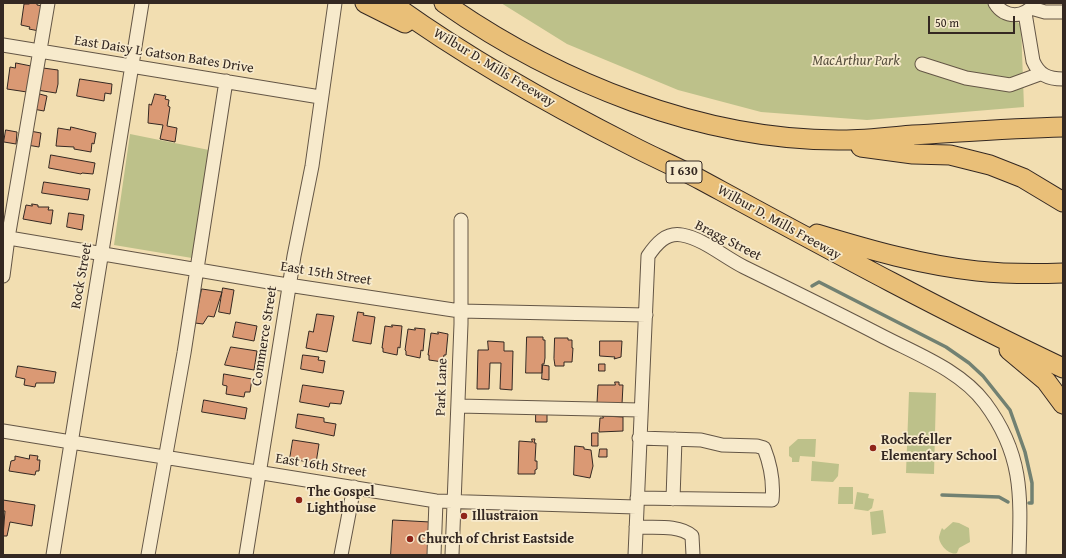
<!DOCTYPE html>
<style>
body{margin:0}
#map{position:relative;width:1066px;height:558px;overflow:hidden;background:#f2deb1;font-family:"Gentium Book Plus",serif}
canvas{display:block}
.frame{position:absolute;inset:0;border:4px solid #342822;pointer-events:none}
.scale{position:absolute;left:928px;top:16px;width:87px;height:18px;box-sizing:border-box;border:2px solid #342822;border-top:0;padding-left:5px;font-size:12px;line-height:14px;white-space:nowrap;color:#342822;-webkit-text-stroke:3px #f7eacc;paint-order:stroke}
</style>
<div id="map">
<canvas width="1066" height="558"></canvas>
<div class="frame"></div>
<div class="scale">50 m</div>
</div>
<script>
const g = document.querySelector('canvas').getContext('2d');
g.lineJoin = 'round';
function paint(path, color) {
  g.fillStyle = color;
  g.fill(path, 'evenodd');
}
function trace(path, color, width, dash) {
  g.strokeStyle = color;
  g.lineWidth = width;
  g.lineCap = dash ? 'butt' : 'round';
  g.setLineDash(dash || []);
  g.stroke(path);
}
function write(font, color, halo, rows, align = 'center') {
  g.font = font + ' "Gentium Book Plus",serif';
  g.lineWidth = 3.5;
  g.setLineDash([]);
  g.textBaseline = 'middle';
  g.strokeStyle = halo;
  g.fillStyle = color;
  for (const [text, x, y, turn = 0] of rows) {
    g.save();
    g.translate(x, y);
    g.rotate((+turn || 0) * Math.PI / 180);
    g.textAlign = isNaN(turn) ? turn : align;
    if (halo) g.strokeText(text, 0, 0);
    g.fillText(text, 0, 0);
    g.restore();
  }
}
paint(new Path2D(`
 M501,3H992L1021,25L1024,107L867,120L761,112L678,90L567,44Z
 M130,134L209,150L192,258L114,245Z
 M909,392L936,393L934,474L906,473Z
 M798,439H816L815,457L800,456L799,462H792V458L789,456V447Z
 M812,461L839,464L838,476L833,482L811,481Z
 M839,487H853V504H838Z
 M857,492L869,494L868,498L874,499L872,508L868,511L854,509Z
 M883,510L886,533L872,535L870,512Z
 M953,522L959,523L969,528L970,542L959,548L957,553C950,556 939,545 939,537C940,533 941,530 942,528L944,530Z`), '#bdc18a');
trace(new Path2D(`
 M812,286L819,282L946,347L969,363L983,376L1010,410L1025,452L1032,483V503H1029
 M942,495L999,497L1008,502`), '#728172', 3.5);
const building = new Path2D(`
 M29,3H37V5L43,6L39,31L29,29L30,27L21,25L24,4H29Z
 M16,63L31,66L27,92L7,89L10,67L15,68Z
 M43,68L58,70V84L56,93L37,90Z
 M80,79L112,84L111,94L105,93L104,101L77,96Z
 M36,93L47,96L44,111L33,109Z
 M155,94L166,96L165,99L169,100L168,106L170,107L167,126L177,128L175,142L160,139L163,125L148,123L149,104L151,105Z
 M71,127L96,133L94,144L92,143L91,152L74,149V147L56,146L58,128L70,130Z
 M6,130L17,132L16,144L4,142Z
 M30,131L41,133L39,147L27,145Z
 M51,155L95,163L93,174L82,173L81,174L49,168Z
 M44,182L90,189L88,200L42,193Z
 M32,204L38,205V207H49L48,210H53L51,224L23,219L26,205L32,206Z
 M69,213L84,215L82,230L67,227Z
 M223,288L234,290L230,314L219,312Z
 M202,289L222,292L214,317L208,316L203,324L195,323Z
 M358,312L364,313L363,315L375,317L371,344L353,341Z
 M317,314L334,316L327,352L306,348L309,331L313,332Z
 M236,322L257,326L254,341L233,337Z
 M392,325L402,326L400,348L398,347L397,355L383,352V348H382L385,326L392,327Z
 M415,328L425,329L423,351L421,350L420,358L406,355V351L405,350L408,329L415,330Z
 M438,332L448,334L446,355H444L443,362L429,360V355H428L431,333L438,334Z
 M527,337H543V340H545V358L544,364H542V373H526Z
 M555,338H568V340H572V348H573L572,362H564V366H555L554,359Z
 M488,341L504,342V351H513L512,390L500,389L501,363H490L489,389H477L478,350H488Z
 M600,341H622L621,357L614,359L615,357L600,356Z
 M231,347L257,351L254,370L225,365Z
 M303,355L319,357L318,360L325,361L323,373L301,369Z
 M599,364H605V371H599Z
 M543,365L549,366V380L542,379Z
 M18,366L56,372L54,383H36L35,387L24,385L25,379L16,377Z
 M224,374L252,379L250,392H245L244,397L226,394L227,386L223,385Z
 M615,382H619V385H623L622,404L597,403L598,385H615Z
 M303,385L344,391L341,404L330,403L329,407L300,402Z
 M204,400L247,408L245,419L202,412Z
 M536,412H547V422H536Z
 M298,414L324,418V422L336,424L334,436L296,428Z
 M603,416L623,417V431L599,432L600,418H603Z
 M592,433H598V446H592Z
 M532,439H535L534,443H536L535,461H537V469L535,470V474H518L519,441L532,442Z
 M293,440L319,444L316,463L290,459Z
 M575,446L584,447V449L591,450L593,466L590,478L574,475Z
 M600,449H607V457H599Z
 M30,455L38,456L37,460H40L39,471H36L35,475L9,471L11,461L15,460V456L29,459Z
 M3,500L35,505L32,526L10,522L7,536H3L5,511H3Z
 M393,520L430,522L428,555H391Z`);
paint(building, '#da9974');
trace(building, '#342822', 1);
const minor = new Path2D(`
 M995,3C1005,19 1025,18 1035,3
 M1031,8L1045,12H1063
 M1025,13L1033,61C1039,75 1048,79 1063,79
 M3,45L320,97
 M922,64L966,78L1010,85L1040,74
 M3,237L275,283L460,311L646,315
 M3,276L8,238L48,3
 M458,406L640,410
 M3,431L436,501L636,507
 M637,498L772,500C774,481 771,466 764,448L757,446L722,445L701,440L639,438
 M673,499L675,439
 M636,527C652,528 679,524 692,536L693,555
 M53,555L142,3
 M148,555L184,353L226,81
 M246,555L294,256L312,166L335,3
 M341,555L354,487
 M434,555L436,501
 M452,555L461,324V220
 M635,555L648,256C656,244 666,232 682,235C704,239 724,257 744,267C791,290 838,313 884,337C919,355 961,371 985,403C1023,454 1021,495 1019,555`);
const highway = new Path2D(`
 M365,3L405,23
 M391,3C467,58 549,104 632,146C655,158 679,168 701,180C821,245 940,310 1063,368
 M444,3C557,82 702,141 842,140C865,140 890,137 913,135C963,132 1013,128 1063,127
 M861,147L913,154L950,155L990,165L1023,178L1063,202
 M817,234C870,250 922,265 977,271C1006,274 1035,274 1063,273
 M1009,350L1046,381L1063,404`);
trace(minor, '#645646', 15);
trace(highway, '#342822', 21);
trace(minor, '#f7eacc', 13);
trace(highway, '#e9bf78', 19);
for (const [x, y, r, color] of [
 [873,448,4,"#8f2418"],
 [299,500,4,"#8f2418"],
 [464,516,4,"#8f2418"],
 [410,539,4,"#8f2418"]
]) {
  const dot = new Path2D();
  dot.arc(x, y, r, 0, 2 * Math.PI);
  g.fillStyle = color;
  g.fill(dot);
  trace(dot, '#f7eacc', 1.5);
}
for (const [x, y, w] of [
 [684,172,36]
]) {
  const box = new Path2D();
  box.roundRect(x - w / 2, y - 11, w, 22, 3);
  g.fillStyle = '#f7eacc';
  g.fill(box);
  trace(box, '#342822', 1);
}
write('bold 13px', '#342822', null, [
 ["I 630",684,172]
]);
write('14px', '#342822', '#f7eacc', [
 ["East Daisy L Gatson Bates Drive",164,55,9],
 ["Wilbur D. Mills Freeway",494,68,31],
 ["Wilbur D. Mills Freeway",779,223,29],
 ["Bragg Street",728,241,27],
 ["East 15th Street",326,274,9],
 ["Rock Street",82,276,-80],
 ["Commerce Street",265,336,-81],
 ["Park Lane",442,387,-88],
 ["East 16th Street",321,466,9]
]);
write('italic 14px', '#564e3c', '#f7eacc', [
 ["MacArthur Park",856,61]
]);
write('bold 14px', '#342822', '#f7eacc', [
 ["Rockefeller",881,440],
 ["Elementary School",881,456],
 ["The Gospel",307,492],
 ["Lighthouse",307,508],
 ["Illustraion",472,516],
 ["Church of Christ Eastside",418,539]
], 'left');
</script>
